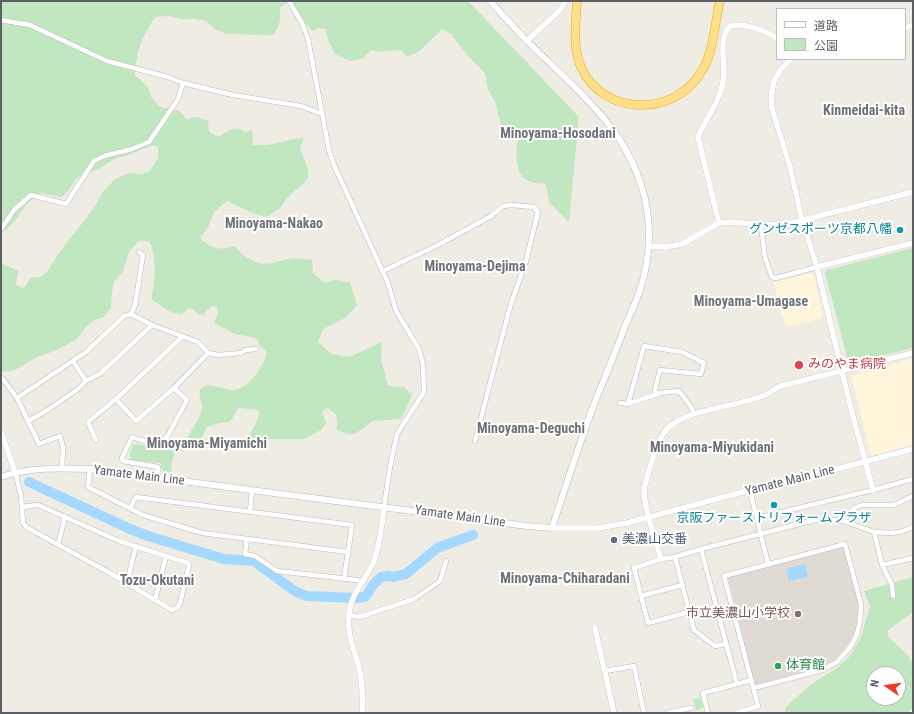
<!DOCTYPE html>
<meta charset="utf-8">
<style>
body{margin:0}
#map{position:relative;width:914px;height:714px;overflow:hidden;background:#efece4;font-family:"Roboto Condensed","Noto Sans JP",sans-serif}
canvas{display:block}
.frame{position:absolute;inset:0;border:2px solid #5c6065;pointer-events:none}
.legend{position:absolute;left:776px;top:8px;width:130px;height:52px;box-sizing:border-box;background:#fff;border:1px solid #bebfc1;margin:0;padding:5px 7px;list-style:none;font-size:12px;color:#5c6065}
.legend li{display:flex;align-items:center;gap:8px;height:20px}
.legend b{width:20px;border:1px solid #bebfc1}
.north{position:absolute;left:866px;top:666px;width:40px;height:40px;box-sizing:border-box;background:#fff;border:1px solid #bebfc1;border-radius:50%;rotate:283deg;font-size:11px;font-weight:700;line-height:16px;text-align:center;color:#5c6065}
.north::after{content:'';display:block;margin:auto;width:14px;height:18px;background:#eb3b2e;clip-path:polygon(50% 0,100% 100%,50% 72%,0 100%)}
</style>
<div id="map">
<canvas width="914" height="714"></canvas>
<div class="frame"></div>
<ul class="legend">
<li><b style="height:5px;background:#fff"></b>道路</li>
<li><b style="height:11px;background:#c1e7c0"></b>公園</li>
</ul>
<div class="north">N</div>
</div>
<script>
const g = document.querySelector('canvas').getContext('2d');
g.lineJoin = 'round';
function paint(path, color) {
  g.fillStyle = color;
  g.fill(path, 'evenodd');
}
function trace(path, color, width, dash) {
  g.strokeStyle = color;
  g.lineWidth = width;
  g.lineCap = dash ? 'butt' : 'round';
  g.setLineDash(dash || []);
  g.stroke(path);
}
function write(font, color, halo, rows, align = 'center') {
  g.font = font + ' "Roboto Condensed","Noto Sans JP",sans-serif';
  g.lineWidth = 4;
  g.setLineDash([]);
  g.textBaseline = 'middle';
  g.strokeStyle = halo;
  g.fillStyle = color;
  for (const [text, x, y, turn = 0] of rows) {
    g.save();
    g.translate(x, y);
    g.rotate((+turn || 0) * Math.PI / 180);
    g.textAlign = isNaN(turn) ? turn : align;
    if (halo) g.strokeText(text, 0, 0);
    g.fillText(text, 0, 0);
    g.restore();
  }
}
paint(new Path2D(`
 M811,273L814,276L823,318L787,327L779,308L774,282Z
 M913,359V444L871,456L851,376Z`), '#fef5da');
paint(new Path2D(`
 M844,546L859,604L858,624L850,642L837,658L822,667L755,685L728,577Z`), '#dfdbd2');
paint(new Path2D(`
 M1,1H291L280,7C280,18 281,27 273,35L226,34L215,29L206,21L193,19H181L168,16L155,17C142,38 136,50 135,75L148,87L151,97L160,107L179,111L186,119L197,117L208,121L209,132L219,137C228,131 235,125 245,132L252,130L253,145H268L304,137L300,149L308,169V177L303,184L288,197L280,208L267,217L252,213L227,201L214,212L208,227L200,238C211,248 219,251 234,246L246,257L258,263L268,264L293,258L312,260L313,273L323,282L334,280L350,282L357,305L345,318L323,329L318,342L331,354L349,357L382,342L381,360L388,386L404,387L412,394L408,405L401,419L373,421L355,434H347L337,430C338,418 338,414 327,408L322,412L326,423L321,430L304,439H250C249,428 260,425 259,411L257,410L238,408L230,422L219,423L207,427L202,436L200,448L175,452L171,464L172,470L168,474L163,471L161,463L131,460L130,453L133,445L138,444L158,448L168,441L186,440C191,430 200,419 202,408C203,401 198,399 200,389L207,385C215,386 224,389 232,390C248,391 264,365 267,353L261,347L256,338L235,334L214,323L218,313L217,307L212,306L203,315L198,314L193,309L189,308L182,314C169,314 163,306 152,300C151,293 154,288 154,281C156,266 155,255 149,241H138L129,252L123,271L114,282L112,292L111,308L104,317L94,320L84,329L77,339L57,350L37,357L15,370L1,372V263L18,271L16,285L24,288L31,278L40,277L47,272L58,254L94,208L102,193L114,180L128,173L142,174L150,171L158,158V147L154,145L126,156L116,158L102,167L77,178L67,192L62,197L40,193C36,197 31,200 27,204C18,214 15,227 1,232Z
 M292,1H468L579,117L569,222L549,202L546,184C542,183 535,184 531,182C515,177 515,154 518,141L514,137L507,135L501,125L495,101L488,90L485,73L469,57L451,34L443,29L418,52L407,57L401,50C390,50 381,53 371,50L362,59L350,61L335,54L328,40L326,29L318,28L312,31L297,12Z
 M913,248V348L852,363L848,361L825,273L827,270Z
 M913,577V612L887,631L889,638L908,655L913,664V706L908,713H786L785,709L786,707L810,685L837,668L849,657L861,637L870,606L864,591ZM874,674H898V698H874Z
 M701,698L703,708L696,710L693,699Z`), '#c1e7c0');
paint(new Path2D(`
 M805,564L808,577L789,581L786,569Z`), '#a4d8ff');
trace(new Path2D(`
 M29,482L130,529L148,536L224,559L254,561L296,592L307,596L356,598L365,597L374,584L381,577L389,576L393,577L406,574L437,548L473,535`), '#a4d8ff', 10);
const minor = new Path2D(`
 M289,1L302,23L308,39L329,150L334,165L388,283L396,311L419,349L423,365L424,392L397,434L390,467L384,507
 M1,20L30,25L107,61L168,77L183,83L233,95L301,106L322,114
 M761,225L765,258L772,277L776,278L817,267
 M1,229L14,210L31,195L66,204L94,161L104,156L132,149L149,142L178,99L183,83
 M139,252L143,255L135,305L131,314L152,325L198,342L208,353L218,355L241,353L245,350L256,349
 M383,271L436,246L491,216L503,206L512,205L534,207L538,212L526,261L510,307L475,441
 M73,361L86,381
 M1,379L2,378L17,398L39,444L60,436L63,447L62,468
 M17,398L86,352L124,316L131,314
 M116,399L136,421L174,388L208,353
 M620,403L628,404L660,393L679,391L691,407L695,414
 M628,404L644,346L682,352L704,363L701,374L660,370L655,389L656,395
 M28,421L46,411L78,389L86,381L101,373L152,325
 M96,440L88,422L116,399L182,337
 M90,469L88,487L143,515L202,533L348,552
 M15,472L21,495L23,523L26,527L108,572L172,610L177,608L180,603L189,566L188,563L119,541L38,505L22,507
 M157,478L158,467L123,461L122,458L132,437C144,441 157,446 167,437L187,400L174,388
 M750,490L768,564
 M130,508L136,497L352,525L344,579
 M250,511L252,491
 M757,518L873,490L913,479
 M843,521L854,508L862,505H894L913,496
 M874,532L882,565L892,585L893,596
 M247,539L245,554L255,556L277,571L357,580L363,583
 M58,545L65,517
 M701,549L737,684
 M675,557L694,630L715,646L726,644
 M882,565L913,558
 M127,583L136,546
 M641,596L682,585
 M155,600L166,556
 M689,612L648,623L634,568L661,559L675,557L701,549L819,519L843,521L874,532L889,533L900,532L913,527
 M349,615L359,617L414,599L440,581L446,561
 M605,671L634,666L644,713
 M667,713L691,708
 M708,713L703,693L752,680
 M737,713L758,706L724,576L845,544L861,604L860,621L857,634L851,646L837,662L822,670L754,688`);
const tertiary = new Path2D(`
 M905,28L913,25
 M527,41L560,10L566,1
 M791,59L781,69L774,81L771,96L772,108L790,167L802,220L817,267L851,409L873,490
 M719,223L698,137C708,114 722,100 724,74C724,61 719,35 730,26C741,22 768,31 777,39
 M649,246L666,247L682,244L719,223L734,222L763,225L791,223L913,192
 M817,267L913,243
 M1,432L15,472
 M552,528H597L627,523L750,490L833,470L913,449
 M661,559C655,538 646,515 644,493C644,484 648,475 650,467C659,437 663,424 694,414C717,407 741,404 763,396C769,394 775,389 781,386L913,353
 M595,628L614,713
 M362,713C363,698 362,679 358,664C353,645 347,635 349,613C351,594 367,578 374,561C380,543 382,525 384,507`);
const secondary = new Path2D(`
 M1,477C30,467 61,468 90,469L527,526L552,528C566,485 580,441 596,399C606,375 616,351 625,326C630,315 635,304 639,293C658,237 650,186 618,137C593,101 558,72 527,41C514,28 502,14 490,1`);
const motorway = new Path2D(`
 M577,1C576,24 572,46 581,67C603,116 672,117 700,74C714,54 714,25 720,1`);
trace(minor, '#b7babe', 5.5);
trace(tertiary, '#b7babe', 6);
trace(secondary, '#b6b9be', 7);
trace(motorway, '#f3a400', 9);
trace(minor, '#fff', 4.5);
trace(tertiary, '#fff', 5.5);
trace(secondary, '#fff', 6);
trace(motorway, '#fee08c', 8);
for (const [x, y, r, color] of [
 [900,230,4,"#0f9aa8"],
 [799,365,5,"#e0444e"],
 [774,505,4,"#0f9aa8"],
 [614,540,4,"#5c6f8a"],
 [798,614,4,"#8d6e63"],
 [778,666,4,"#2e9e5b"]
]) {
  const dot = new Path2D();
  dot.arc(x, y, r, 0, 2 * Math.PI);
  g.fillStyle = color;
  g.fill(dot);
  trace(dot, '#fff', 1.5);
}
write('13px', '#0d838f', '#fff', [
 ["グンゼスポーツ京都八幡",892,230],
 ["京阪ファーストリフォームプラザ",774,519,"center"]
], 'right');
write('13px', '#be3a42', '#fff', [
 ["みのやま病院",808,365]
], 'left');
write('13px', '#5c6065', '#fff', [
 ["Yamate Main Line",139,476,7],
 ["Yamate Main Line",790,481,-14],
 ["Yamate Main Line",460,517,8]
]);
write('13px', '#4e5e75', '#fff', [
 ["美濃山交番",622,540]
], 'left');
write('13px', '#785e54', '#fff', [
 ["市立美濃山小学校",790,614]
], 'right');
write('13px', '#27864d', '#fff', [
 ["体育館",786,666]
], 'left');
write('bold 14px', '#6d7277', '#fff', [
 ["Kinmeidai-kita",864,111],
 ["Minoyama-Hosodani",558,134],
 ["Minoyama-Nakao",274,224],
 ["Minoyama-Dejima",475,267],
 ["Minoyama-Umagase",751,302],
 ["Minoyama-Deguchi",531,429],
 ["Minoyama-Miyamichi",207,444],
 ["Minoyama-Miyukidani",712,448],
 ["Minoyama-Chiharadani",565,579],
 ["Tozu-Okutani",157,581]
]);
</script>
